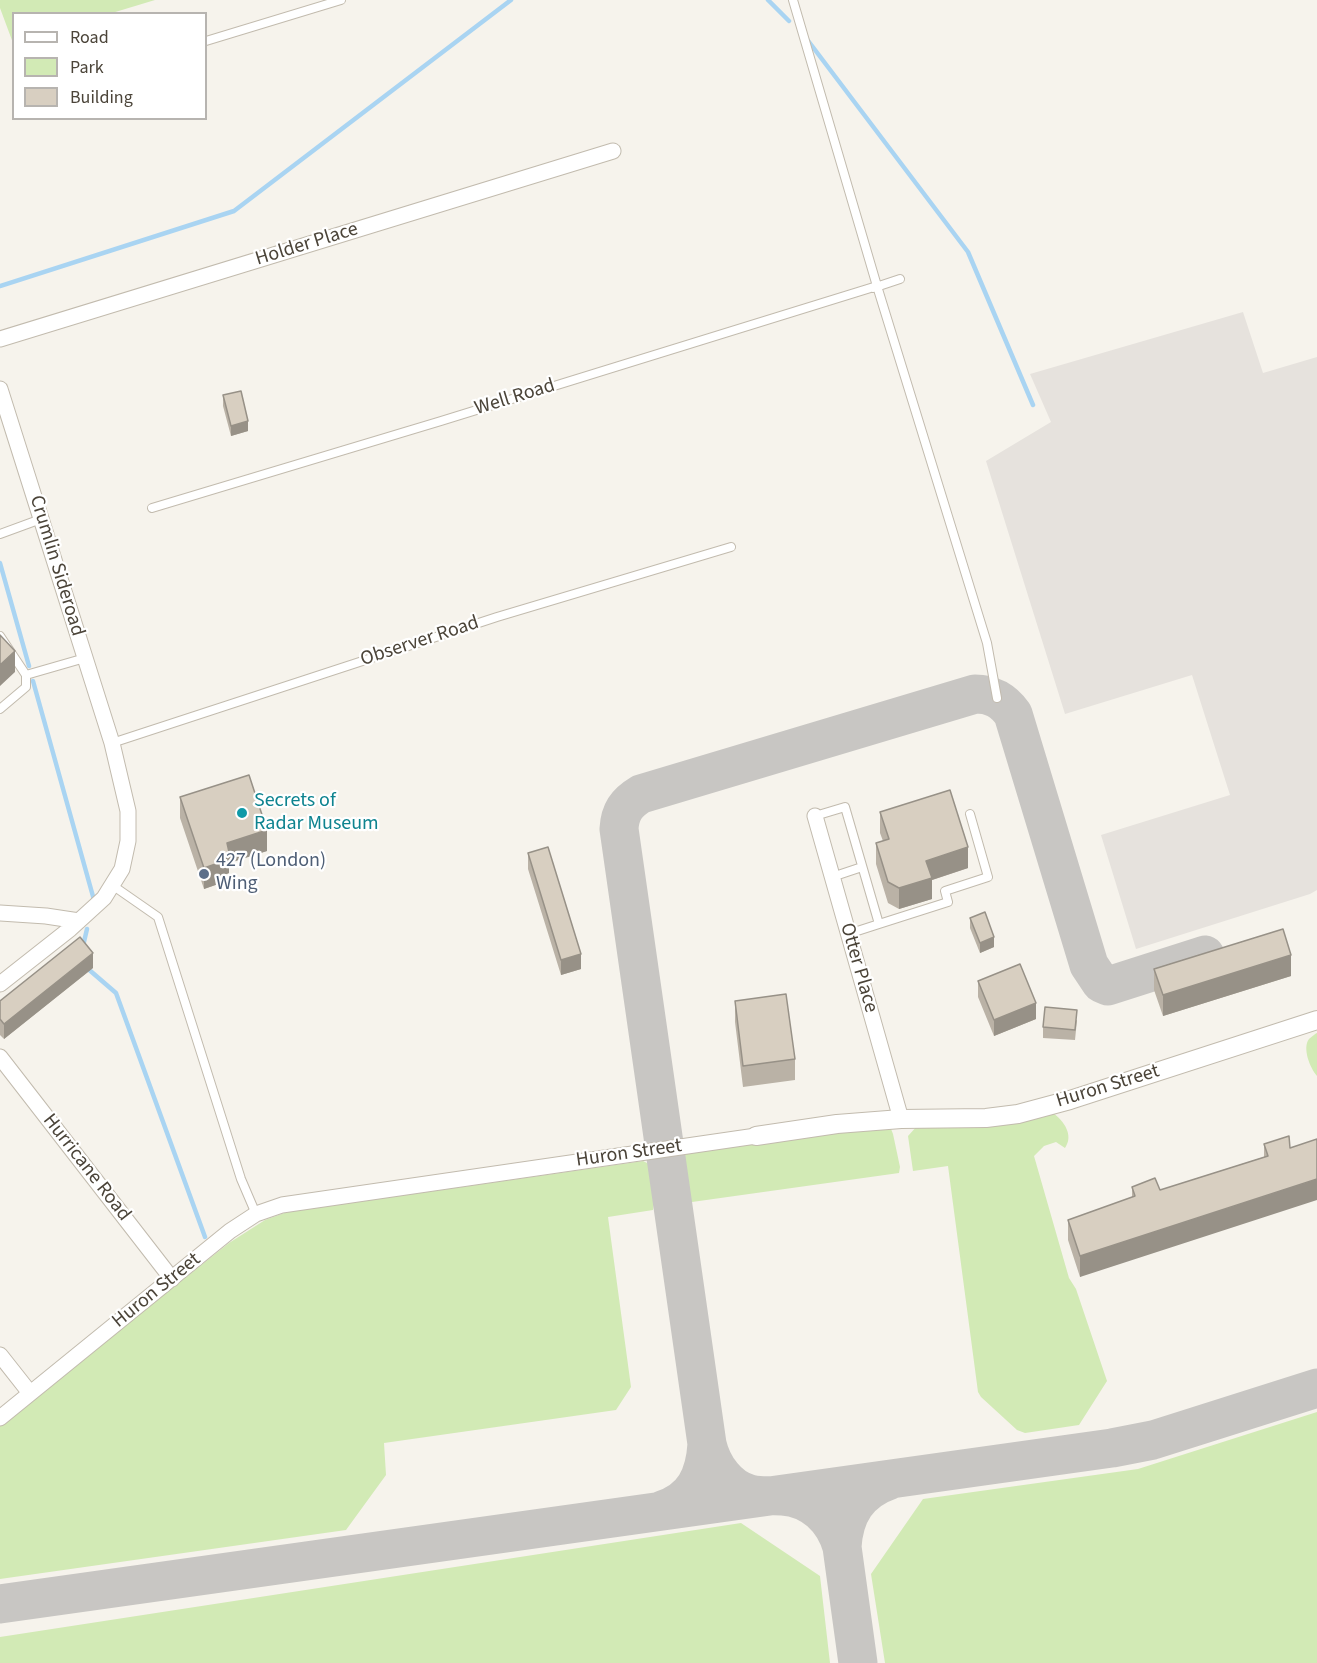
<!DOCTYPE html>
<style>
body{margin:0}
#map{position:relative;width:1317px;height:1663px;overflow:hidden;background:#f6f3ec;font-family:"Source Sans 3",sans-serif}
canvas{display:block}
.legend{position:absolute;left:12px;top:12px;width:195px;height:108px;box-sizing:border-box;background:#fff;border:2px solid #b7b4b0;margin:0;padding:8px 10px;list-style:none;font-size:18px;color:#4b4439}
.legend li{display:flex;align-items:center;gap:12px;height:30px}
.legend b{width:30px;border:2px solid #b7b4b0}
</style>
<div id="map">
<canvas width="1317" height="1663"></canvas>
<ul class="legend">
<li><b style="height:8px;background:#fff"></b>Road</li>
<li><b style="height:16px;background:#d2eab5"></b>Park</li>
<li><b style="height:16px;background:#d8cfc1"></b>Building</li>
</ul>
</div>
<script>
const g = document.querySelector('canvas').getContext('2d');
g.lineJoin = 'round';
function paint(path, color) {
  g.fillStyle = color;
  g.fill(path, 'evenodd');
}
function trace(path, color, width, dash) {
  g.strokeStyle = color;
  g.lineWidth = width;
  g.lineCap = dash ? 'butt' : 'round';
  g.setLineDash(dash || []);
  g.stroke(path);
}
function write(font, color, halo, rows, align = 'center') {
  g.font = font + ' "Source Sans 3",sans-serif';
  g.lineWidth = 4.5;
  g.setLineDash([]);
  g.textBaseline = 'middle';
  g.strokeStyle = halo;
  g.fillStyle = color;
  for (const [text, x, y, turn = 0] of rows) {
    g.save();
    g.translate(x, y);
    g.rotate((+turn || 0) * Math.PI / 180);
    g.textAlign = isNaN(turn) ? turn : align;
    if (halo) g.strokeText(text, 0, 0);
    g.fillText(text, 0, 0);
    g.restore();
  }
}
paint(new Path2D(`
 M1243,312L1263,373L1317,357V890L1310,894L1136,949L1101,835L1230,795L1192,675L1065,714L986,461L1051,422L1030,374Z`), '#e6e2dd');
paint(new Path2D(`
 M0,0H155L112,13L14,14L13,43L0,8Z
 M1317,1033V1076C1310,1068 1302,1048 1309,1039C1310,1038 1316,1033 1317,1033Z
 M1053,1113C1064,1121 1074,1135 1065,1148L1056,1142L1044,1146L1034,1156L1069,1278L1076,1289L1107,1381L1079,1425L1025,1433L1017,1430L981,1397L978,1392L948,1166L913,1171L908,1136L918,1125L1014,1123L1044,1117Z
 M888,1127L891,1129L893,1134L900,1167L899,1173L692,1202L688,1198L682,1153Z
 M643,1161L651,1165L655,1197L653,1210L608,1217L631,1387L616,1410L384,1443L386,1475L346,1530L0,1579V1425L229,1243L265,1220L287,1212Z
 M1317,1412V1663H885L871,1574L923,1499L1138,1469Z
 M741,1523L820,1576L830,1663H0V1637Z`), '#d2eab5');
trace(new Path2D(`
 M768,0L789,21
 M806,38L968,252L1033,405
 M0,286L234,211L511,0
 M0,563L29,666
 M33,681L94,900
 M83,946L87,929
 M87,968L116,993L205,1237`), '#a9d4f2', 4.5);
trace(new Path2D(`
 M707,1444L619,829C620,812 626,803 641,794L975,694C992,694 1003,700 1013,714L1089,965L1101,983L1108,986L1205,955
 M662,1510C694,1500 705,1476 707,1444C712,1466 728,1489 750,1494C761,1497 772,1495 783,1496C812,1498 834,1519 842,1547C844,1514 858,1491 890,1480
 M842,1547L858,1663
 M0,1604L1112,1448L1153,1440L1317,1388`), '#c8c6c3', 39);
const service = new Path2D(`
 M793,0L877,286L987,643L997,698
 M206,41L341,0
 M873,288L900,279
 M152,508L441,421L877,286
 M0,534L41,519
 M0,636L26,675L85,658
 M0,709L26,687V675
 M112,743L497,617L731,547
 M815,816L845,807L879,924L948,902L945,891L988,877L970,814
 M832,877L862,867
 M112,885L158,917L241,1179L256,1214
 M848,934L879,924`);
const minor = new Path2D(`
 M0,339L613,151
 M0,389L112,743L128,811V841L122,869L104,898L70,929L0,984
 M815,816L901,1119
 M0,913L46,916L79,921
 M0,1057L172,1279
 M0,1355L30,1393
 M0,1418L230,1231L256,1214L282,1205L756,1136`);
const tertiary = new Path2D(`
 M756,1136L837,1124L901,1119L986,1118L1018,1114L1070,1100L1317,1020`);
trace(service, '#c2bbae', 10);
trace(minor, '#c2bbae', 17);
trace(tertiary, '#c2bbae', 20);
trace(service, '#fff', 8);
trace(minor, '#fff', 15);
trace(tertiary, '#fff', 18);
paint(new Path2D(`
 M223,395L248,431L231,436L223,406Z
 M180,797L267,851L229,863V873L224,875V882L204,889L180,818Z
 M880,812L968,868L932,880V899L899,909L888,903L876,864V843L883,841L880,833Z
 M528,853L581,969L561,975L528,869Z
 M970,918L994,947L980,953L970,928Z
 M93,968L4,1039L0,1035V1001Z
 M1154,969L1291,976L1163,1016L1154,990Z
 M978,981L1036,1019L994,1036L978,997Z
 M735,1001L795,1059V1080L743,1087L735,1022Z
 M1077,1020L1075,1040L1043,1038V1027Z
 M1264,1144L1290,1148L1080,1277L1068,1240V1220L1132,1197V1187L1160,1190L1264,1157Z`), '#bab2a6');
paint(new Path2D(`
 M248,421V431L231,436V426Z
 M15,651V672L0,686V665Z
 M267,830V851L229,863V873L224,875V882L204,889V868L222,855L227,843Z
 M968,847V868L932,880V899L899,909V888L926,861Z
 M994,937V947L980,953V943Z
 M93,953V968L4,1039V1024Z
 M581,954V969L561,975V960Z
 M1291,955V976L1163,1016V995Z
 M1036,1003V1019L994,1036V1020Z
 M1317,1179V1200L1080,1277V1256Z`), '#979187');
const building = new Path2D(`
 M241,391L248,421L231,426L223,395Z
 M0,635L15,651L0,665Z
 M249,775L267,830L227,843L229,852L222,855L224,861L204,868L180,797Z
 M950,790L968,847L926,861L932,878L899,888L888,882L876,843L889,839L880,812Z
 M548,847L581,954L561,960L528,853Z
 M985,912L994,937L980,943L970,918Z
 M1283,929L1291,955L1163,995L1154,969Z
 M80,937L93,953L4,1024L0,1019V1001Z
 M1020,964L1036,1003L994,1020L978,981Z
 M786,994L795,1059L743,1066L735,1001Z
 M1045,1007L1077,1010L1075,1030L1043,1027Z
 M1289,1136L1290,1148L1317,1139V1179L1080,1256L1068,1220L1135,1196L1132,1187L1155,1178L1160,1190L1268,1156L1264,1144Z`);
paint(building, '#d8cfc1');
trace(building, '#979187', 1.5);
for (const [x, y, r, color] of [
 [242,813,6,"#0f9aa8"],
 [204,874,6,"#5c6f8a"]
]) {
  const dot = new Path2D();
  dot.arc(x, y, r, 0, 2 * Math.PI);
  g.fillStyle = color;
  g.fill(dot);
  trace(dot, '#fff', 2);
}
write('20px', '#4b4439', '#fff', [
 ["Holder Place",307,245,-17],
 ["Well Road",515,398,-17],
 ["Crumlin Sideroad",56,566,73],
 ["Observer Road",420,642,-18],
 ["Otter Place",858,968,74],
 ["Huron Street",1108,1087,-17],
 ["Huron Street",629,1154,-8],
 ["Hurricane Road",86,1168,52],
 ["Huron Street",157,1291,-39]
]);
write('20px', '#0d838f', '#fff', [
 ["Secrets of",254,802],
 ["Radar Museum",254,825]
], 'left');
write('20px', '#4e5e75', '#fff', [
 ["427 (London)",216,862],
 ["Wing",216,885]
], 'left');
</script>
